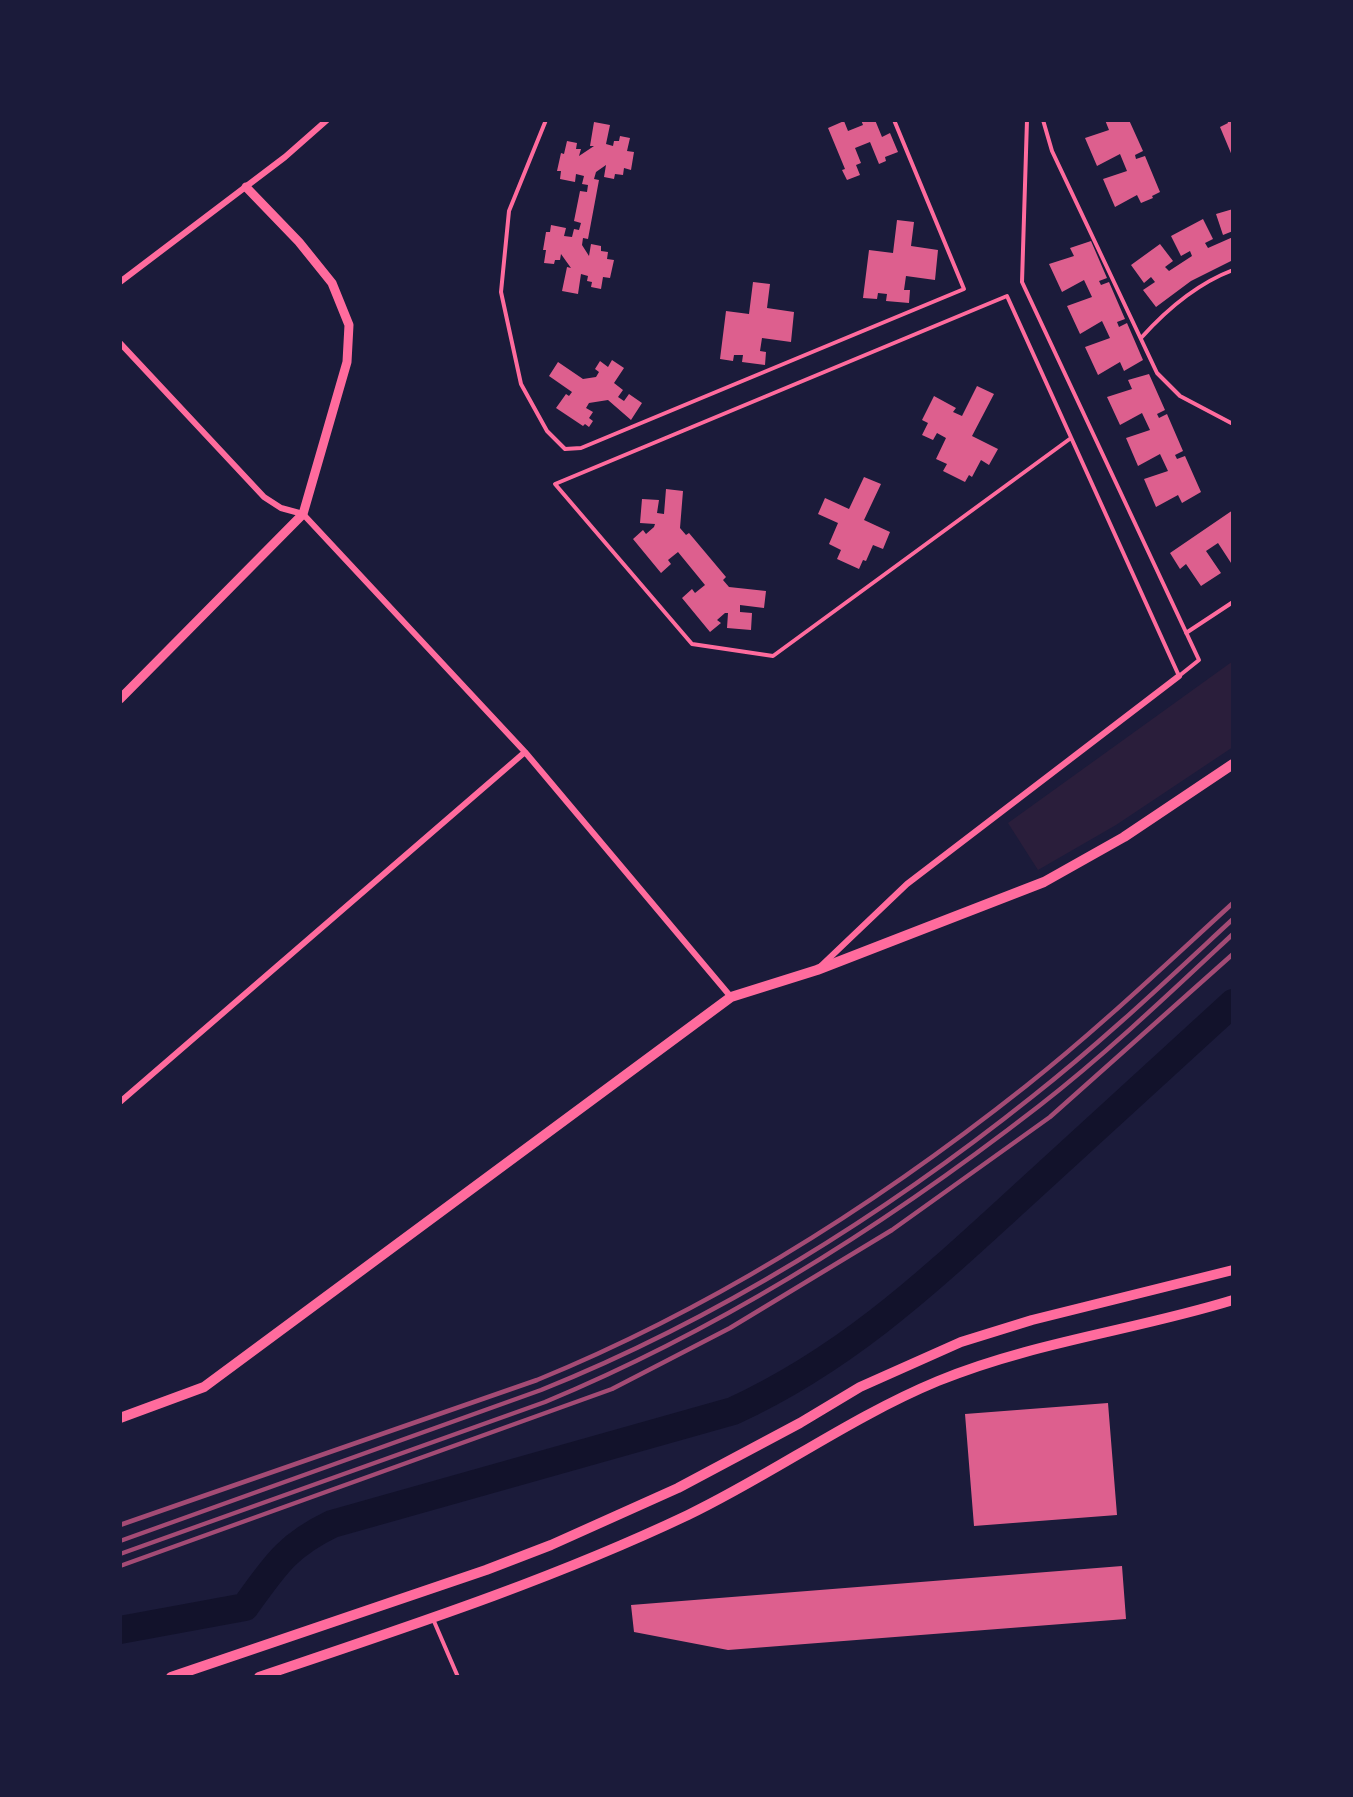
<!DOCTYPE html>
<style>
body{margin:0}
#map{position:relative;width:1353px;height:1797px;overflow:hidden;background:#1b1b3a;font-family:Barlow,sans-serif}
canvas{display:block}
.frame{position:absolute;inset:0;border:122px solid #1b1b3a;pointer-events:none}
</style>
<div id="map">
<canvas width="1353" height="1797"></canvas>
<div class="frame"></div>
</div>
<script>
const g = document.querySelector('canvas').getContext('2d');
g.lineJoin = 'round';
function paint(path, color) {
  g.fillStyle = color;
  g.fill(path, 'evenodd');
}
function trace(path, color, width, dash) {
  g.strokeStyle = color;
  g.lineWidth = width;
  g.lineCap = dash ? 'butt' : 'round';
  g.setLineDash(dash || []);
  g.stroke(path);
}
paint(new Path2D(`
 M1233,661V747L1116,825L1038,870L1008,823Z`), '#2a1e3b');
trace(new Path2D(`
 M120,1630L245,1607C274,1567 286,1546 332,1524L733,1411C848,1358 929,1281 1021,1197C1092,1132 1162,1068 1233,1003`), '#12122b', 28);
paint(new Path2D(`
 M861,120H875L882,137L890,133L898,152L885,157L886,161L879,164L870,142L855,148L861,163L856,165L860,175L847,180L842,170L845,169L828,128L844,121L848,131L863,125Z
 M1105,120H1129L1143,151L1135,155L1136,159L1145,156L1160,192L1152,196L1153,198L1141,203L1137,195L1115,207L1103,179L1127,171L1120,154L1097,166L1085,138L1109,130Z
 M1227,120H1233V158L1220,127L1228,123Z
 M594,122L610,125L606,144L613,146L614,141H619L620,136L630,138L627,151L634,152L631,170L624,168L623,175L615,174L614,179L604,177L606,165L596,172L594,179L599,180L588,239L583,238L582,245L589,256L591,244L601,246V251L608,252L607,259L614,260L610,278L603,277L601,289L591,287L592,282L587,281L588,276L581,274L578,294L562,291L567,267L571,268L561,254L560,260H555L554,264L544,263L546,250H543L546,232H550L551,225L566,228L564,236L572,237L574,229L579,230L581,223L574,221L580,191L587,192L588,185L582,184L584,176L576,174L575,182L560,179L561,171H557L561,153L564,154L567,141L577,143L576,149H581L579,156L594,146H590Z
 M1233,209V231L1223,235L1216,214Z
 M1203,219L1213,239L1205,243L1208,248L1233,237V260L1191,281L1156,307L1143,290L1155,282L1151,277L1144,283L1131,265L1160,244L1173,261L1165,267L1169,271L1192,256L1190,251L1181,256L1171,236Z
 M897,220L914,222L911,246L938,250L935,280L906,276L904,290H910L909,303L886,301L887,294L878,293L877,299L863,298L869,250L893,253Z
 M1091,241L1107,278L1099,281L1101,285L1109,282L1125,319L1117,322L1119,327L1127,323L1143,360L1124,371L1120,362L1098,375L1085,347L1110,338L1102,321L1080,334L1067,306L1092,297L1084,280L1062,292L1049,264L1074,256L1070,248Z
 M753,282L770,284L767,308L794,312L791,342L762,338L760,351L766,352L765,365L742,362L743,355H734L733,361L720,359L726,311L749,314Z
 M612,360L624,368L614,383L623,390L618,397L624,401L629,394L642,403L631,420L608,400L589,403L586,408L593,412L589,418L593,421L589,427L585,424L583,426L556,408L566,394L569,396L572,392L549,376L558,362L583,379L596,377L599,372L595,369L600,361L608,367Z
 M1149,374L1165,410L1157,414L1159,418L1167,414L1183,451L1175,455L1177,459L1185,456L1201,492L1182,503L1178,495L1156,507L1144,479L1168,471L1160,454L1138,466L1126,438L1150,430L1142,413L1120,425L1107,397L1132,389L1128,380Z
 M977,386L994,394L972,436L998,449L989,465L981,460L972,477L969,475L965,482L943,471L947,464L936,459L946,438L937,433L933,440L922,435L928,423L922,420L934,396L956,408L953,412L962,416Z
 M864,477L881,484L864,520L890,532L883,549L873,545L866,561L863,560L859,569L837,559L841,550L829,544L838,523L818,514L825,498L849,509Z
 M666,489L683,491L680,528L686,535L689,533L726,577L723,580L729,587L766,591L764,608L740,605V612L752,613L751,630L727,628L728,613H725L717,620L721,623L710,632L682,598L692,589L695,593L705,585L678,552L668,560L671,564L661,573L633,539L643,530L646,534L654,527L655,524L640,523L642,499L659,500L657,513L664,514Z
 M1233,510V566L1218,543L1206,551L1221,573L1201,586L1186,564L1180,569L1170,553Z
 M1108,1403L1117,1515L974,1526L965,1414Z
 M1122,1566L1126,1619L728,1650L634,1632L631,1605Z`), '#dd5f8e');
trace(new Path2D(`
 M546,120L509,211L501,292L521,384L547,431L565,449L581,448L964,289L894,120
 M1027,120L1022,282L1199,660L1179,676L1007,296L555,484L692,644L773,656L1071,438
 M1043,120L1052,151L1157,373L1180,396L1233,424
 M1141,338C1167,309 1196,284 1233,270
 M1186,633L1233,602
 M433,1619L458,1677`), '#ff6b9d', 4);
trace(new Path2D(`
 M120,282L285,157L327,120
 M120,343L264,497L281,508L303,514L525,752L731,997
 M821,966L907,884L1179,676
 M120,1102L525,752`), '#ff6b9d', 6);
trace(new Path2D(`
 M120,699L303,514L347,362L349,325L332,283L299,242L246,187`), '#ff6b9d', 9);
trace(new Path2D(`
 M120,1418L204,1387L731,997L817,970L1044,882L1124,837L1233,764
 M171,1677L486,1570L551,1545L678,1488L800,1423L860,1387L961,1342L1032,1320L1233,1270
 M259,1677C404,1628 549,1581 688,1515C773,1474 851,1417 938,1381C1033,1342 1136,1330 1233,1300`), '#ff6b9d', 10);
trace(new Path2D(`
 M120,1525L537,1380C713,1308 877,1204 1026,1086C1098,1029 1165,965 1233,903
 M120,1541L541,1390C716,1320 885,1214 1033,1096C1103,1041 1167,980 1233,919
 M120,1554L545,1402C723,1328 887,1224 1039,1106C1107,1053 1170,993 1233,934
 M120,1566L612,1389L730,1328L892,1230L1050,1117L1233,954`), '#a44b75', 4.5);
</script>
